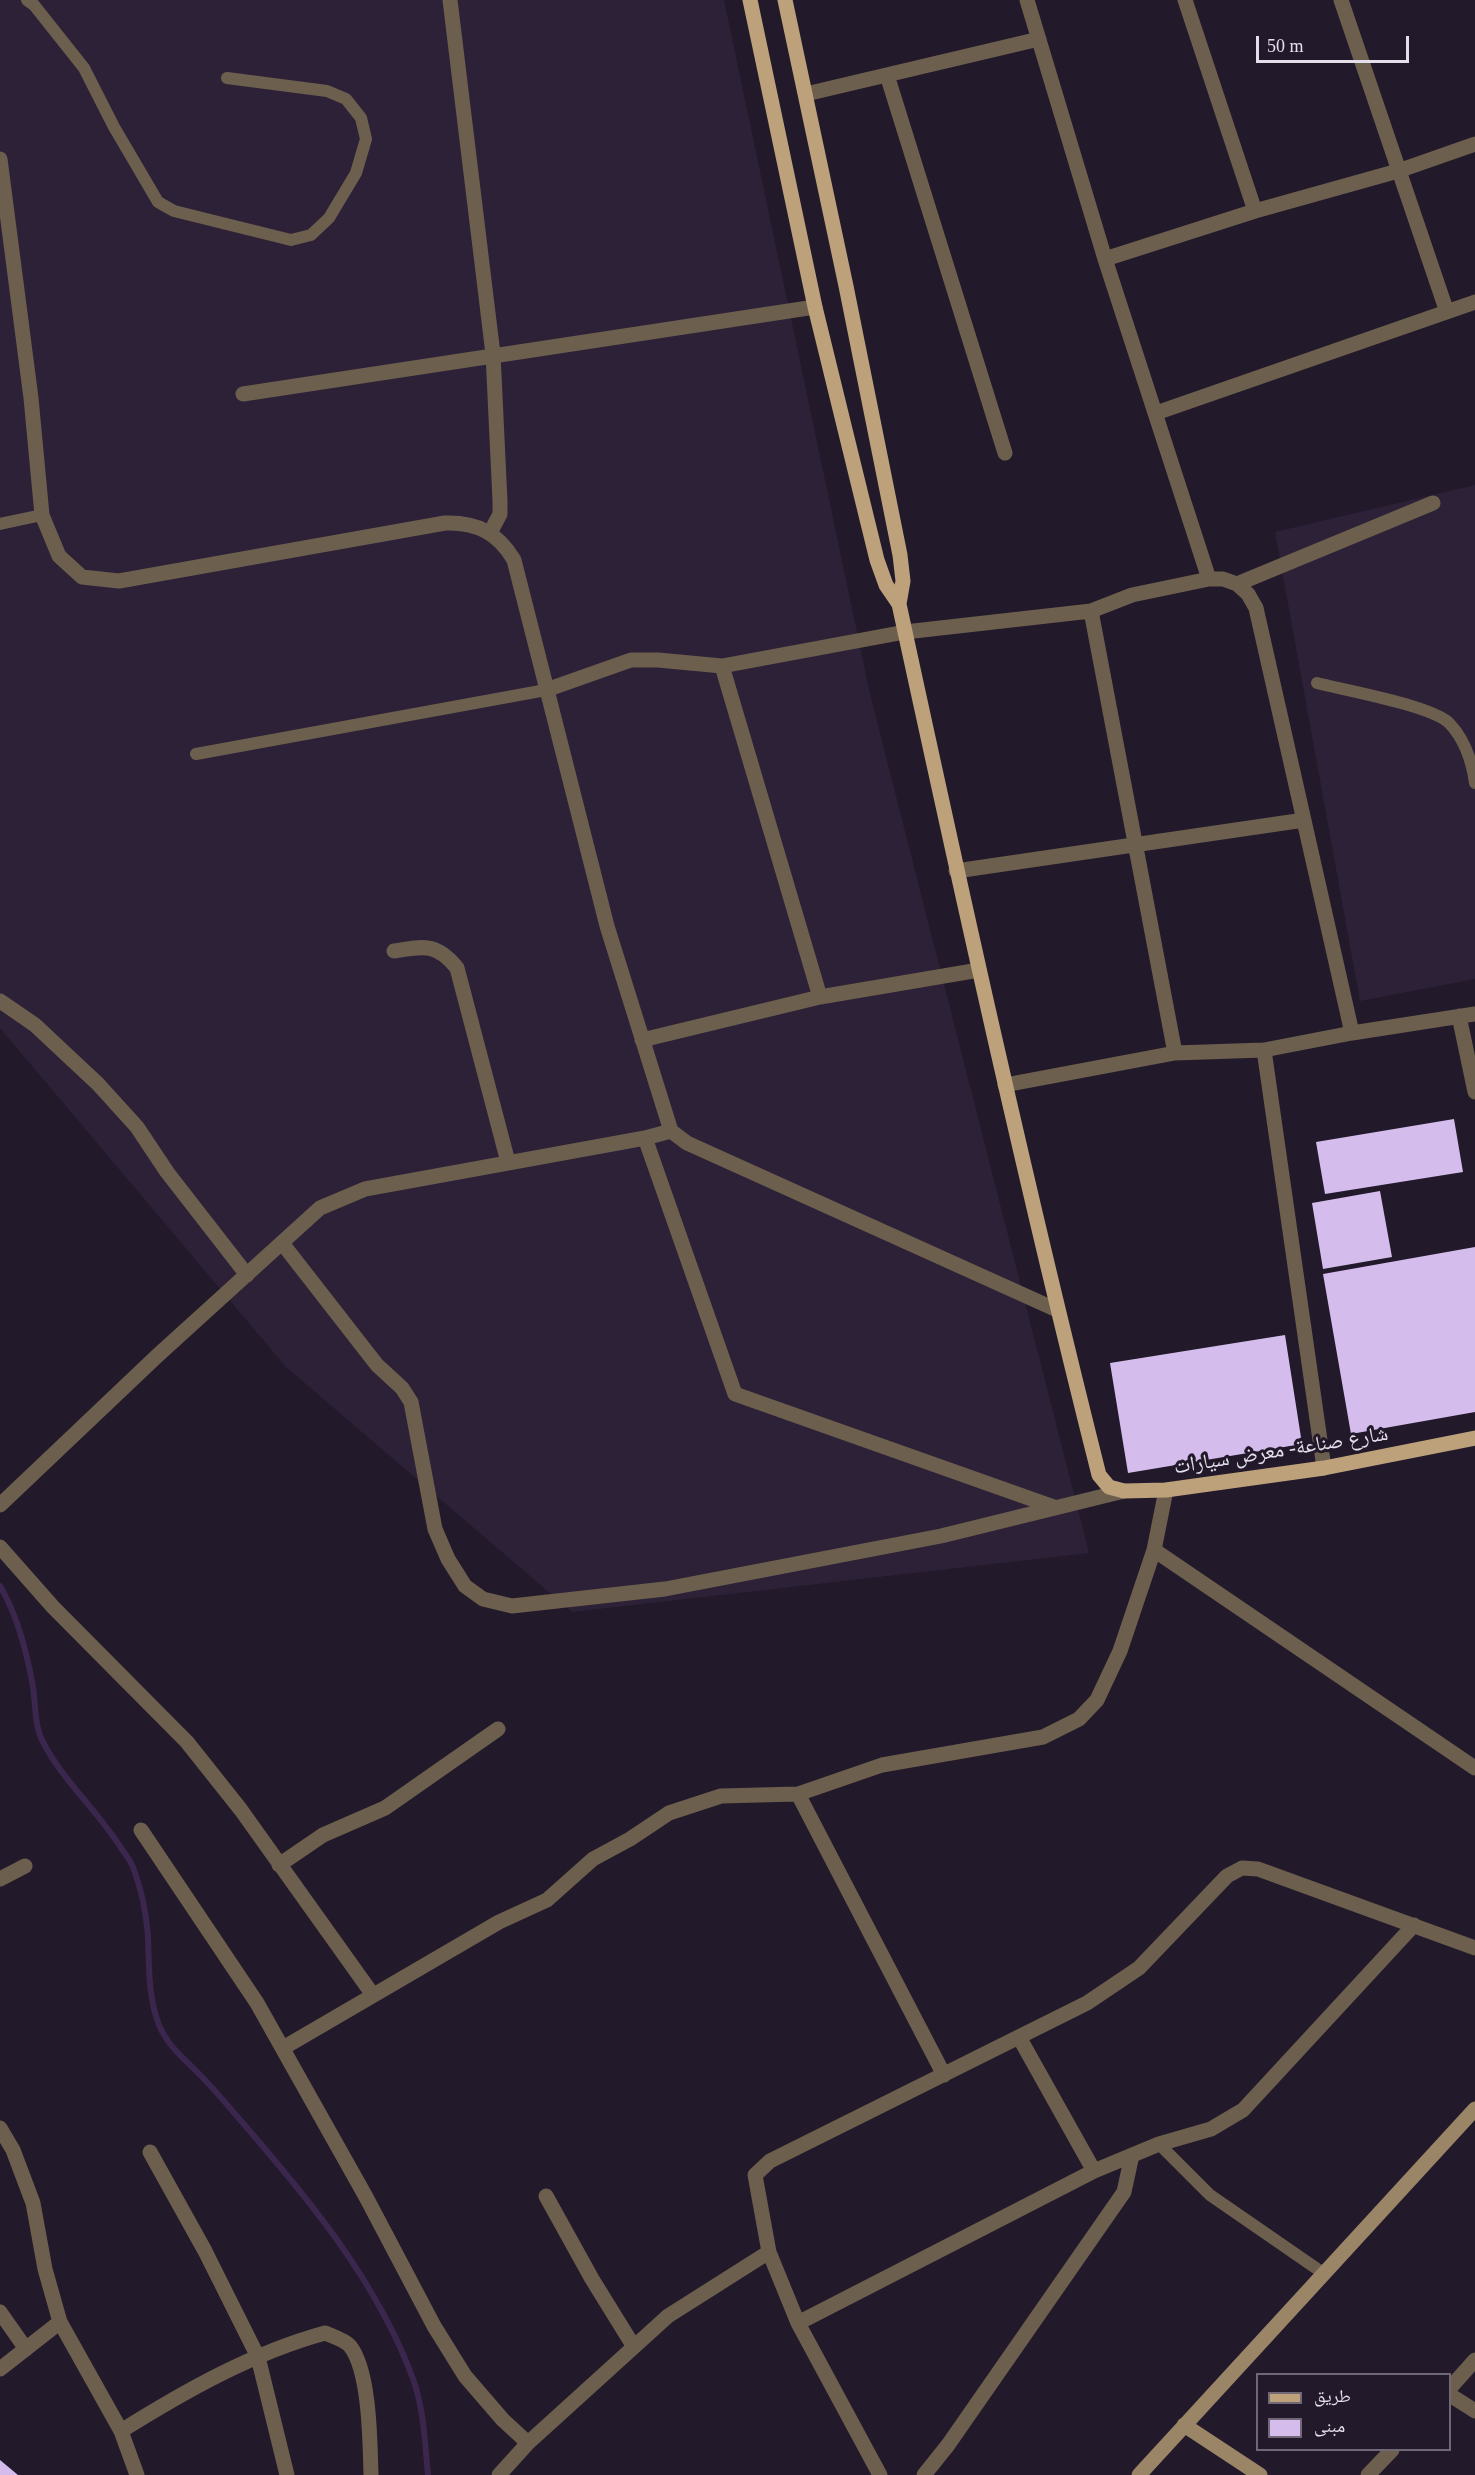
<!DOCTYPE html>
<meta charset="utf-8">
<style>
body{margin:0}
#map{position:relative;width:1475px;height:2475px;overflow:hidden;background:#22192a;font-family:"Times New Roman","Noto Naskh Arabic",serif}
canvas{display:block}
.legend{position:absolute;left:1256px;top:2373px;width:195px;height:78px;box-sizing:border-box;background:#22192a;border:2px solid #706877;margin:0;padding:8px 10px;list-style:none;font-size:18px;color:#e5dfeb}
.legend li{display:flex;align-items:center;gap:12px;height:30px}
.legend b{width:30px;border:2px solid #706877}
.scale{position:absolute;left:1256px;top:36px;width:153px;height:27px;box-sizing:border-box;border:3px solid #e5dfeb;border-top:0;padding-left:8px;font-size:18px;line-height:21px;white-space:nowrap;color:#e5dfeb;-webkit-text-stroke:4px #22192a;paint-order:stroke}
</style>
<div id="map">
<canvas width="1475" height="2475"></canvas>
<ul class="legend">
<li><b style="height:8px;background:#bda17b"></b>طريق</li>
<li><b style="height:16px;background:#d4bced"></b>مبنى</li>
</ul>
<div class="scale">50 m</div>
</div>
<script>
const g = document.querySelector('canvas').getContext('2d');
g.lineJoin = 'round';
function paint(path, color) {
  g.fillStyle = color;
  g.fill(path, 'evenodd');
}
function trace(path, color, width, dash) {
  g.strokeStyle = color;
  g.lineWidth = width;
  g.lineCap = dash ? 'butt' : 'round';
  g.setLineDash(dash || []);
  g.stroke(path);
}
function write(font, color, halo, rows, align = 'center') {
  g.font = font + ' "Times New Roman","Noto Naskh Arabic",serif';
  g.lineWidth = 6;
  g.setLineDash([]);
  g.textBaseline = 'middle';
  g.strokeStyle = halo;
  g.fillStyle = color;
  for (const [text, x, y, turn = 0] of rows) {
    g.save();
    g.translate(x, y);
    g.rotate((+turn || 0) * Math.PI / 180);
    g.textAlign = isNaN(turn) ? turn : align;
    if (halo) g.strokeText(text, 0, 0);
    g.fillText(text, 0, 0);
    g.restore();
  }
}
paint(new Path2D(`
 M0,0H724L870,694L1089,1553L572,1612L286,1367L0,1028Z
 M1475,485V979L1360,1001L1275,532Z`), '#2d2138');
trace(new Path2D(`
 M0,1586C18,1616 27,1653 33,1687C36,1706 34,1725 43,1742C63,1781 98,1811 121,1848C126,1855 132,1862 134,1870C142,1891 146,1913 148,1935C149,1965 148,1997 159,2025C168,2047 186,2060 201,2076C213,2088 224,2101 235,2114C304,2193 377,2280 413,2379C424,2409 425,2444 428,2475`), '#3b264e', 6);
paint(new Path2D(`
 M1454,1119L1463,1172L1325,1194L1316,1142Z
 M1380,1191L1392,1257L1323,1269L1312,1203Z
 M1475,1247V1412L1351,1434L1323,1274Z
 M1285,1335L1302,1444L1128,1473L1110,1363Z
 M0,2460L18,2475H0Z`), '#d4bced');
trace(new Path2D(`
 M27,0L34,5L84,68L114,127L158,202L174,211L291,240L311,235L329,218L356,173L366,139L361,118L346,99L327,91L227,78
 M0,524L42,515
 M1317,683C1344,690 1434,706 1450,724C1465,740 1472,762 1475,783
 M196,754L546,690
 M1159,2144L1210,2195L1323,2273`), '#6c5f4d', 12);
trace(new Path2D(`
 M450,0L493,354L500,501V514L490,533
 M1027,0L1105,259L1209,579
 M1185,0L1255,211
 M1341,0L1447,312
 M887,75L1005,453
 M806,94L1039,39
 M0,159L31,398L42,515L59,556L82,577L119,581L445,523C477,522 498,533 514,560L607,926L671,1131L687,1143L1057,1310
 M1105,259L1255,211L1398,171L1475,144
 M243,394L815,307
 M1156,413L1475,302
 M1237,584L1433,503
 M1091,611L1175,1053
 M722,666L820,997
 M546,690L631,660H658L722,666L905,632L1091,611L1132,595L1209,579H1223L1237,584L1248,594L1256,608L1352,1033
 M956,871L1304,820
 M394,951C424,946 437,943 457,968L508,1162
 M0,1001L35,1025L98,1084L137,1127L167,1172L247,1275
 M1459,1016L1475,1092
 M642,1040L820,997L979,970
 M1264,1050L1324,1468
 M1005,1085L1175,1053L1264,1050L1352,1033L1475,1014
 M645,1138L735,1394L1054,1507
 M282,1243L377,1365L402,1388L411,1402L435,1529L448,1559L465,1586L483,1599L512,1606L665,1589L941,1536L1124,1491
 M0,1505L157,1356L320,1208L365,1189L645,1138L671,1131
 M0,1547L53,1607L187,1742L241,1810L373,1995
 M1154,1550L1475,1768
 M798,1794L944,2075
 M141,1830L257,2003L366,2197L434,2326L465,2376L503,2420L528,2443
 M279,1865L323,1835L385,1808L498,1729
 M0,1879L25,1866
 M1019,2037L1094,2171
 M283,2048L499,1922L547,1900L593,1859L630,1839L669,1813L721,1796L798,1794L882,1765L1043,1737L1079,1719L1097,1700L1120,1651L1154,1550L1166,1490
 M0,2128L13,2150L33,2203L45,2269L60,2322L121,2431L137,2475
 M150,2152L205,2251L258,2357L287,2475
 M546,2196L592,2279L634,2347
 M0,2312L26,2349
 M798,2323L1094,2171L1159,2144L1211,2129L1243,2110L1414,1925
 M0,2369L60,2322
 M1450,2388L1475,2360
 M1450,2395L1475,2411
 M121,2431C185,2391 252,2353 325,2333C332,2336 345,2340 350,2346C370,2371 370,2443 371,2475
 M499,2475L528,2443L668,2316L769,2252
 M880,2475L798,2323L769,2252L755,2175L770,2161L1087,2003L1139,1968L1227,1876L1242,1868L1258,1869L1475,1948
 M924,2475L948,2445L1124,2192L1132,2155
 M1368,2475L1392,2450`), '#6c5f4d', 15);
trace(new Path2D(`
 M1184,2425L1260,2475
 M1139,2475L1475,2109`), '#9a8567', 15);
trace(new Path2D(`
 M750,0L815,307L877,560L886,585L899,604C962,895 1026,1186 1099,1475L1109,1487L1124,1491L1166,1490L1324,1468L1475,1438
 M785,0L846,286L900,555L903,581L899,604`), '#bda17b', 15);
write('21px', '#e5dfeb', '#22192a', [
 ["شارع صناعة- معرض سيارات",1281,1451,-9]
]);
</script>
